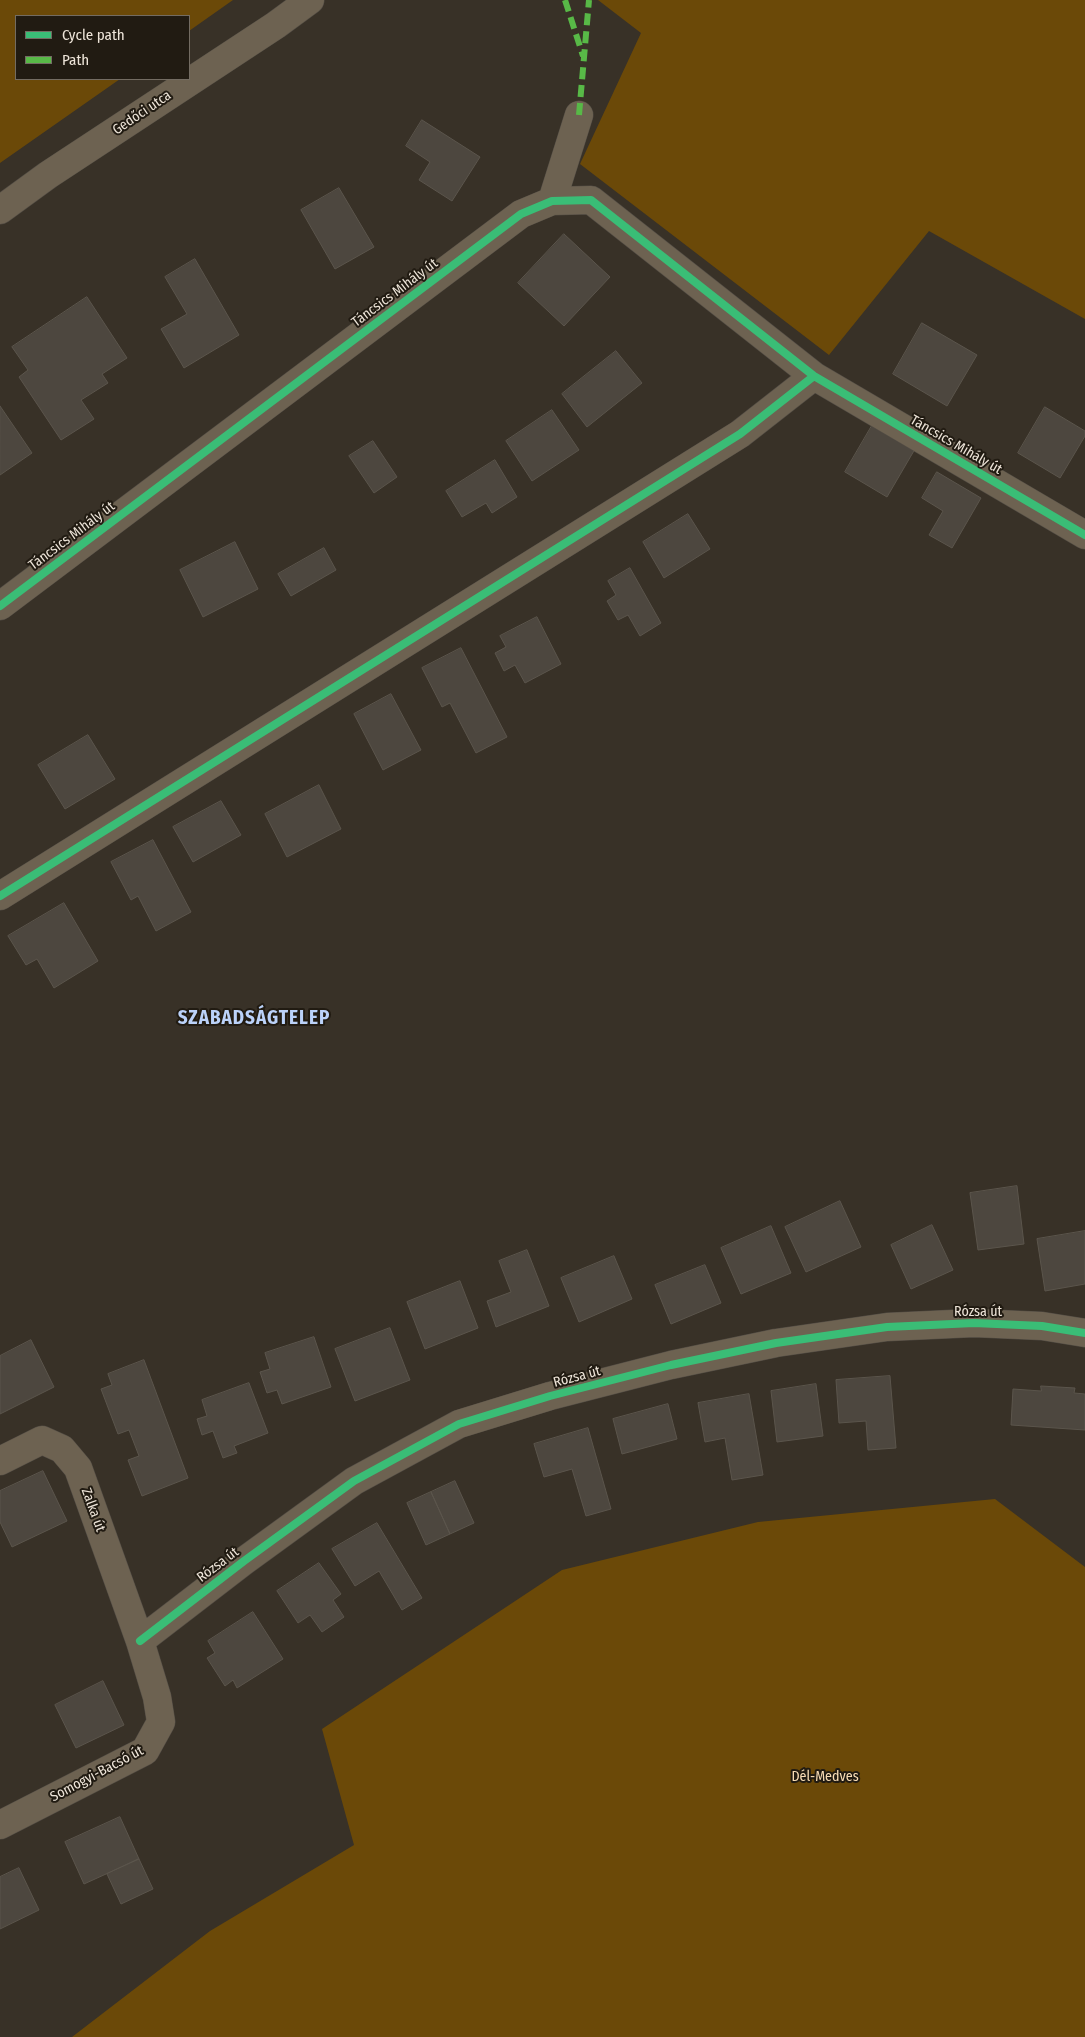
<!DOCTYPE html>
<meta charset="utf-8">
<style>
body{margin:0}
#map{position:relative;width:1085px;height:2037px;overflow:hidden;background:#383127;font-family:"Fira Sans Condensed",sans-serif}
canvas{display:block}
.legend{position:absolute;left:15px;top:15px;width:175px;height:65px;box-sizing:border-box;background:#211b12;border:1px solid #736c62;margin:0;padding:6px 9px;list-style:none;font-size:15px;color:#eee5d9}
.legend li{display:flex;align-items:center;gap:10px;height:25px}
.legend b{width:25px;border:1px solid #736c62}
</style>
<div id="map">
<canvas width="1085" height="2037"></canvas>
<ul class="legend">
<li><b style="height:6px;background:#3abd76"></b>Cycle path</li>
<li><b style="height:6px;background:#58b947"></b>Path</li>
</ul>
</div>
<script>
const g = document.querySelector('canvas').getContext('2d');
g.lineJoin = 'round';
function paint(path, color) {
  g.fillStyle = color;
  g.fill(path, 'evenodd');
}
function trace(path, color, width, dash) {
  g.strokeStyle = color;
  g.lineWidth = width;
  g.lineCap = dash ? 'butt' : 'round';
  g.setLineDash(dash || []);
  g.stroke(path);
}
function write(font, color, halo, rows, align = 'center') {
  g.font = font + ' "Fira Sans Condensed",sans-serif';
  g.lineWidth = 4;
  g.setLineDash([]);
  g.textBaseline = 'middle';
  g.strokeStyle = halo;
  g.fillStyle = color;
  for (const [text, x, y, turn = 0] of rows) {
    g.save();
    g.translate(x, y);
    g.rotate((+turn || 0) * Math.PI / 180);
    g.textAlign = isNaN(turn) ? turn : align;
    if (halo) g.strokeText(text, 0, 0);
    g.fillText(text, 0, 0);
    g.restore();
  }
}
paint(new Path2D(`
 M0,0H233L189,31V16H16V79H120L0,163Z
 M598,0H1085V319L929,231L829,355L580,164L641,33Z
 M995,1499L1085,1567V2037H72L210,1931L354,1845L322,1729L562,1570L758,1522Z`), '#6b4908');
const building = new Path2D(`
 M422,120L480,157L452,201L419,180L430,162L406,146Z
 M339,188L374,247L335,269L301,210Z
 M564,234L610,277L564,326L518,283Z
 M195,259L239,335L184,368L161,329L187,314L165,277Z
 M87,297L127,358L102,374L108,383L81,400L94,419L61,440L19,377L28,370L12,347Z
 M922,323L977,355L947,406L893,374Z
 M616,351L642,383L587,427L562,394Z
 M0,406L32,453L0,475Z
 M1045,407L1085,431V436L1060,478L1018,453Z
 M552,410L579,450L532,481L506,441Z
 M873,424L915,449L887,497L845,472Z
 M373,441L397,477L374,493L349,456Z
 M495,460L517,497L492,513L486,503L462,517L446,491Z
 M937,472L981,498L952,548L929,535L943,511L922,498Z
 M688,514L710,549L664,578L643,542Z
 M235,542L258,589L203,617L180,570Z
 M324,548L336,570L291,596L278,574Z
 M630,568L661,623L640,636L628,615L618,620L607,601L616,595L608,581Z
 M537,617L561,664L525,683L515,665L504,671L495,653L506,647L500,636Z
 M461,648L507,737L476,753L450,703L442,707L422,668Z
 M391,694L421,750L383,770L354,714Z
 M88,735L115,779L65,809L38,765Z
 M319,785L341,829L287,857L265,814Z
 M221,801L241,835L193,862L173,827Z
 M153,840L191,912L156,931L138,896L131,900L111,862Z
 M64,903L98,961L54,988L37,959L26,965L8,936Z
 M1017,1186L1024,1244L978,1250L970,1193Z
 M840,1201L861,1247L806,1272L785,1227Z
 M932,1225L953,1270L911,1289L891,1245Z
 M771,1226L791,1273L741,1294L721,1248Z
 M1085,1231V1284L1045,1291L1037,1239Z
 M527,1250L549,1306L496,1327L487,1301L511,1292L499,1261Z
 M614,1256L632,1299L579,1322L561,1278Z
 M705,1265L721,1303L671,1324L655,1285Z
 M460,1281L478,1328L425,1349L407,1302Z
 M390,1328L410,1380L355,1401L335,1349Z
 M314,1337L331,1387L282,1404L277,1390L267,1393L260,1372L270,1369L265,1353Z
 M31,1340L54,1387L0,1414V1356Z
 M144,1360L188,1478L142,1496L128,1460L139,1456L129,1430L118,1434L101,1389L112,1385L108,1374Z
 M890,1376L896,1448L868,1450L866,1421L839,1423L836,1380Z
 M249,1383L268,1433L234,1446L237,1453L223,1458L213,1431L202,1435L197,1419L207,1416L202,1400Z
 M816,1384L823,1436L777,1442L771,1391Z
 M1041,1386L1075,1388L1074,1393L1085,1394V1430L1011,1425L1013,1389L1041,1391Z
 M749,1394L763,1475L732,1480L725,1438L705,1442L698,1403Z
 M668,1404L677,1439L622,1454L613,1419Z
 M588,1428L611,1509L586,1516L572,1469L544,1477L534,1444Z
 M43,1471L67,1521L12,1547L0,1522V1491Z
 M455,1481L474,1523L450,1534L431,1492Z
 M431,1492L450,1534L426,1545L407,1503Z
 M377,1523L422,1598L402,1610L379,1571L355,1586L332,1549Z
 M319,1563L341,1594L333,1600L344,1617L322,1632L310,1615L298,1623L277,1591Z
 M253,1612L283,1659L237,1688L233,1680L225,1686L207,1658L215,1653L208,1641Z
 M103,1681L124,1725L76,1748L55,1705Z
 M120,1817L139,1859L84,1884L65,1842Z
 M139,1859L153,1889L121,1904L107,1874Z
 M19,1868L39,1910L0,1929V1877Z`);
paint(building, '#4d473f');
trace(building, '#5b554c', 1);
const minor = new Path2D(`
 M552,201L579,115
 M0,210L48,175L276,25L310,0
 M0,606L521,214L552,201L591,200L814,376L1085,535
 M0,896L740,434L814,376
 M0,1461L42,1440L62,1449L78,1468L140,1641L157,1697L161,1722L145,1751L0,1825
 M140,1641L244,1561L354,1481L459,1424L550,1396L671,1365L776,1343L887,1327L974,1323L1042,1326L1085,1333`);
trace(minor, '#534d45', 29);
trace(minor, '#6d6251', 28);
trace(new Path2D(`
 M565,0L583,56
 M579,115L589,0`), '#58b947', 6, [12, 6]);
trace(new Path2D(`
 M0,606L521,214L552,201L591,200L814,376L1085,535
 M0,896L740,434L814,376
 M140,1641L244,1561L354,1481L459,1424L550,1396L671,1365L776,1343L887,1327L974,1323L1042,1326L1085,1333`), '#3abd76', 8);
write('14px', '#eee5d9', '#211b12', [
 ["Gedőci utca",142,113,-34],
 ["Táncsics Mihály út",395,293,-37],
 ["Táncsics Mihály út",956,445,30],
 ["Táncsics Mihály út",72,536,-37],
 ["Rózsa út",978,1312],
 ["Rózsa út",577,1377,-15],
 ["Zalka út",93,1510,70],
 ["Rózsa út",218,1565,-37],
 ["Somogyi-Bacsó út",97,1774,-28]
]);
write('14px', '#f9ddb6', '#211b12', [
 ["Dél-Medves",825,1777]
]);
g.letterSpacing = '1px';
write('bold 19px', '#bbd2f9', '#211b12', [
 ["SZABADSÁGTELEP",254,1019]
]);
g.letterSpacing = '0px';
</script>
